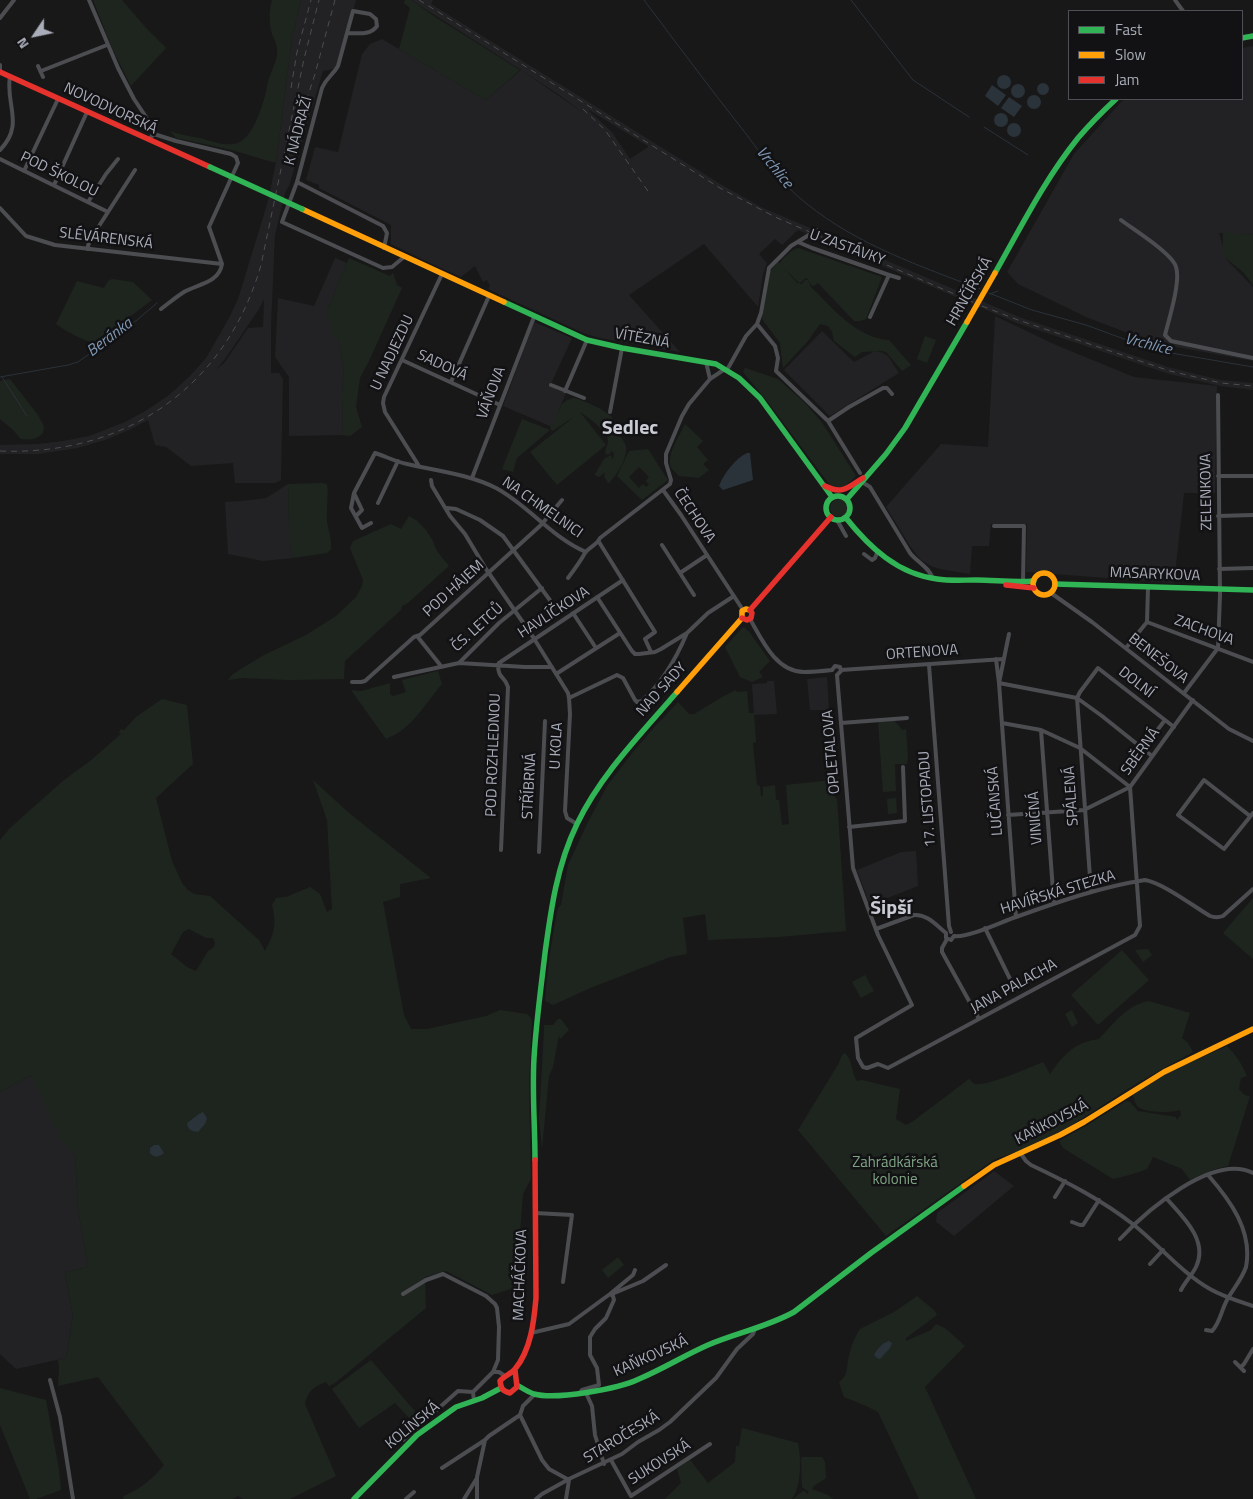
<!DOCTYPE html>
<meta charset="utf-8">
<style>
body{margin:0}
#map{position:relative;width:1253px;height:1499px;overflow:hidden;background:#181818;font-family:"Titillium Web",sans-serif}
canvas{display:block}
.legend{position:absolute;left:1068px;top:10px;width:175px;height:90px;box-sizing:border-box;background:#121214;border:1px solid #4e5056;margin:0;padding:6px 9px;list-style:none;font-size:15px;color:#a9adb9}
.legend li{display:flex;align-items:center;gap:10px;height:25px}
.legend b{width:25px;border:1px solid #4e5056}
.north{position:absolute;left:10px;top:10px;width:50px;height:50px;-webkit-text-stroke:4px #121214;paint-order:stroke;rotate:236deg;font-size:14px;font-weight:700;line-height:20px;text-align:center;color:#a9adb9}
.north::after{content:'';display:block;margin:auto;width:18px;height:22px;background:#a9adb9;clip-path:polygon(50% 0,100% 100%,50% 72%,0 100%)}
</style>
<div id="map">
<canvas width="1253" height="1499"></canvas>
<ul class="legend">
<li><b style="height:6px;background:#30b455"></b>Fast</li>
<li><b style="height:6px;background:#ff9f0a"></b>Slow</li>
<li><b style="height:6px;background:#e5322d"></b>Jam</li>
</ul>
<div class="north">N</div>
</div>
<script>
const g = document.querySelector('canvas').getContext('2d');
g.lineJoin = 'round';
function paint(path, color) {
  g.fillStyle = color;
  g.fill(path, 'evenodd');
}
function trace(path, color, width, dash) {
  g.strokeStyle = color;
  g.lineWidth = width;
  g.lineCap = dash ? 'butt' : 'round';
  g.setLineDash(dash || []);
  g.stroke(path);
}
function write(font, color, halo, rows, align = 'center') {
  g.font = font + ' "Titillium Web",sans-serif';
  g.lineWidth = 5;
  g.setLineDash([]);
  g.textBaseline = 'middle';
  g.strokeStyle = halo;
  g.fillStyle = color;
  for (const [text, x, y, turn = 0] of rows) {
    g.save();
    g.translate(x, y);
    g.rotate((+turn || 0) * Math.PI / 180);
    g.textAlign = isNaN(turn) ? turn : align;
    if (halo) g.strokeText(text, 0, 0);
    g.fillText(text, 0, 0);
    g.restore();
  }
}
paint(new Path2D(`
 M301,0H356L338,68L323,71L289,186L285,193L275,235L271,326V373H279L283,379L281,480L275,483H235L233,463L191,466L166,447L155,445L148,420L129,430L105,440L78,448L39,454H0V445L38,444L63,441L89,436L125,422L147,410L169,395L189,377L206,358L229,318L238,299L268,201L276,162L292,38ZM264,299L263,327L248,328L225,362L216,370L225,359L259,309Z
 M411,0H433L431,4L722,185L761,207L1019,317L1171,368L1221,380L1253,383V390L1220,386L1169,374L1017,323L798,230L782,245L775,239L759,254L767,263L763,274L758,307L704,244L629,295L680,352L600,338L583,333L488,289L490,286L487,280L483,282L475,266L461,277L432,264L391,244V225L319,188V185L306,180L315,147L338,152L362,54L370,44L382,39L486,100L521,70ZM521,70L558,94L585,114ZM589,110L648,146V147L630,159L612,132L589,111Z
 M1253,46V235L1219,233L1227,260L1253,287V361L1154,343L1086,317L1018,284L1007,272L1074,154L1122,101L1126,99H1242V48Z
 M335,258L347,263L327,311L338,339L344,369L342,393L343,435L289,436V377L275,357L278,298L314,306Z
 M995,316L1056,345L1134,377L1217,386L1215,493H1184L1174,583L1026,572L1027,524H991L989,546H972L970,574L940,569L931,566L921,560L910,546L886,507L941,444L988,447Z
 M534,322L572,338L550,386L566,393L552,427L503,406Z
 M822,331L854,362L875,351L883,353L888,356L899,373L830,416L784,370Z
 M288,484L289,522L291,548L293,558L263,561L228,554L225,502L242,501L266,498Z
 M827,677L829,710H810L807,679Z
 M767,681H774L777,714L754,715L752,684L767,683Z
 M916,851L918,886L870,905L857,870L901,852Z
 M31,1075L75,1155L78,1209L88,1267L65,1272L73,1316L66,1358L16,1369L0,1354V1092Z
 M994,1171L1014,1186L954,1236L936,1222L937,1213Z`), '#222224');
paint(new Path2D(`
 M93,0H122L147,29L166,48L131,86L112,48Z
 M272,0H301L292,38L276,162H272L232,150L176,138L170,131C180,135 190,136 200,138C211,141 226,147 238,143C255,136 265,99 268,82C270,73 279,58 277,49C277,42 272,37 271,30C269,20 269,10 272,0Z
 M405,0H411L437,18L520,70L486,100L399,49L410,8L404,3Z
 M1223,232L1253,235V285L1244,273L1227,259L1223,250Z
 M798,248L882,277L866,319L860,321H854L818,283L814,286L811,285L808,279L806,278L800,283L798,282L784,268L797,283L802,284L805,280H808L811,287C834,309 855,337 889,340L911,365L902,371L887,353L883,351L862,352L855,357L834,341L832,332L828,326L820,324L808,341L783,368L780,343L762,319L770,271L778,262L780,263C783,258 791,250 798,248Z
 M349,258L390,276L393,273L397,285L402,288L369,361L360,378L356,407L362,427L350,436L343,435L342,393L344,369L338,339L333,338L327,311Z
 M112,279L133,282L152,300L95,343C84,341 65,331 56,324L77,281L104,288L108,281Z
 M925,336L936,340L927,363L917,359Z
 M745,368L778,379L806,404L823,424L856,476C848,484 841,492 829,484L767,401L743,372Z
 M10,379L38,415L44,426L43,433C36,440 30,440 21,439L12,429L0,419V381Z
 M574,398C588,402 601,408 612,417C613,421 612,424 614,428C617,434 624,439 626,446C628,457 617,475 609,483H608L604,476L605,472L599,477L595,475V474L604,459L611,455L613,460L614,453L612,451L608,455L605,453C605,449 608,445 608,441C608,431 588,417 580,412L606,445L557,485L530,452L575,416L554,430L552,431L550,428L562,404L567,400Z
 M522,419L550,430L517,458L513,472L502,469Z
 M685,424L703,441L697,447L708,460L703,464L709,470L699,478L679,476C677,473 672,470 671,467C666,455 680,435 685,424Z
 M648,449L668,480L642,500L617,476L629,451ZM639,467L649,477L646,481L649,485L646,487L643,484L639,488L629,477Z
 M321,483L327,484C329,496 326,509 327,521C328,530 332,539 331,549L327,553L293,558C287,534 289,509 288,484Z
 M830 508a9 9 0 1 1 18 0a9 9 0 1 1-18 0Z
 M409,516L416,520L426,530L433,541C435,551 443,558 449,566L408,603L402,606L401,610L345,661L344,679L288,680L243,678L228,680L233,674L262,656L306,635L336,616L356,597L362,586L363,580L350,548L353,541L391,524L401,529Z
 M744,627L750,633L770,661L759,672L763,677L752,682L740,677L725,647L741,629Z
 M438,671L442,684C425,704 411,730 386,739L351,690L361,691L390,683V694L393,696L406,692L402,680Z
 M736,690L737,692L747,691L749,713H754L756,742L753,743L757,785L760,786L761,796H763V787L775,785L776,800H779L782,825L789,824L786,785L832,780L833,795L837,799L846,931L779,937L708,940L705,914L683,918L687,954L670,957L588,989L553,1005L545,1001C548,961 554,921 564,882L558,908L561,905L568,865L588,822L607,786L633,752L676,702L656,726L678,702L689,714H694L722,697Z
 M162,699L187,705L193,764L156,798L172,861L182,883L188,890L194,894L210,896L259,940L265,951C274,934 277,925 272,905L276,898L286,897L310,887L320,894L327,912L332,909L327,820L313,780L349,813L431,878L400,884V897L383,902L404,1015L411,1029H427L486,1016L500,1010L527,1014L531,1018L532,1022L529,1083L531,1179L523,1194L516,1287L492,1295L446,1271L425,1277L426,1308L335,1383L329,1386L326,1382C313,1387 308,1391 305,1404L336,1476L290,1499H243L238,1496L233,1499H123L124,1496C140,1489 153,1479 164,1465L98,1377L58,1386L59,1368L58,1360L66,1358L73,1316L65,1272L88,1267L78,1209L75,1155L61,1139L31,1075L0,1092V840L10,828L64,780L90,761L121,734L119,732L121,729L124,730L136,717ZM189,929L206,938H213L215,943L214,947L208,951L196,971L187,967L171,954L183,932Z
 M890,721H895L902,730L906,729L908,757L907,764H895L896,791L883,792L878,722Z
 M896,798L897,813L888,814L887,799Z
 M1253,898V959L1223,933Z
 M1148,949L1152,955L1143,962L1135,950Z
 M1122,950L1149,980L1098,1025L1071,995Z
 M865,975L874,991L861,998L852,982Z
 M1149,1001L1190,1013L1182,1038L1188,1043L1193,1052L1139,1082L1056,1135L1025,1149L998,1158L992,1161L886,1236L798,1130L839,1063L842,1055L845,1053C853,1061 851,1072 857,1081L862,1080L900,1089L896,1119L906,1125L912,1122L969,1079C971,1080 972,1083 975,1084C986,1087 1031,1067 1043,1062L1050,1074C1064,1054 1075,1042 1099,1039C1113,1024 1128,1004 1149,1001Z
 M1072,1010L1078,1023L1072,1027L1065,1014Z
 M558,1019H561L569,1030L560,1039L559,1035L553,1067L549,1076L542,1149L539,1119L544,1030V1025H553Z
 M1227,1046C1236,1055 1242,1064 1247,1076L1241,1078L1239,1089C1242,1093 1245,1096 1250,1096L1228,1166L1215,1169L1190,1180L1182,1169L1153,1157L1147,1169L1133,1174L1113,1179L1063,1148L1059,1141L1086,1126L1126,1101L1130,1102L1138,1111L1176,1117L1177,1120L1181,1115L1180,1110C1172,1113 1143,1113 1137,1106C1135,1103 1134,1099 1133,1095L1167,1073Z
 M618,1257L624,1265L608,1278L602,1270Z
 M917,1296L935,1311L937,1315L906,1338V1341L931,1330L936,1324L945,1328L965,1346L925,1387L976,1499H919L878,1412L866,1406L844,1397L839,1382C849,1375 846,1367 849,1356C851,1347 855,1336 860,1329L894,1312Z
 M371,1360L419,1416L412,1421L395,1403L359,1428L332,1389Z
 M0,1388L46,1400L59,1469L61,1490L36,1499H30L0,1425Z
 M742,1428L798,1443C801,1459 802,1485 792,1499H665L681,1483L677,1469L689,1460L691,1461L708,1483L735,1462L736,1446H739Z
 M802,1457H822L825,1462L826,1478L814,1486L812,1489L828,1495L833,1499H793L803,1491H805L807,1494L809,1492L802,1487L801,1459Z`), '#1e251f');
paint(new Path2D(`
 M997 82a7 7 0 1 1 14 0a7 7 0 1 1-14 0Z
 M1037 89a6 6 0 1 1 12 0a6 6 0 1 1-12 0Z
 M1011 91a7 7 0 1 1 14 0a7 7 0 1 1-14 0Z
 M992,85L1006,95L998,106L985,96Z
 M1027 102a7 7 0 1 1 14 0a7 7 0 1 1-14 0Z
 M1009,97L1022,106L1014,117L1001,108Z
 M994 120a7 7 0 1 1 14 0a7 7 0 1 1-14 0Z
 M1007 130a7 7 0 1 1 14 0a7 7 0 1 1-14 0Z
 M747,453H750L753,480L723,490L719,486C724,473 735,459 747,453Z
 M203,1112L207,1118L205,1124L198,1132C191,1131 188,1130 187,1123L199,1114Z
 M154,1145H159L164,1153C159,1157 154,1158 150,1153V1148Z
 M889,1341L892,1343L890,1348L880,1359L877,1358L874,1355C878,1348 882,1343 889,1341Z`), '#2a323a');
trace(new Path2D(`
 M644,0C677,44 709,87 743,130C763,156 781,184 807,204C858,245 920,266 980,289
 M851,0L913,80L969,117
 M984,127L1028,155
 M989,293L1032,310L1086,325L1143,346L1171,353L1253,367
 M990,294L998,291
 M0,377L68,365L78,362L137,320L157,303
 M2,377L27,416`), '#2a323a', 1);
trace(new Path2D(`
 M89,0L118,68L134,99L154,129V133L149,140
 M1175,0L1183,11
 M0,18L14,0
 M347,33C358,33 370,36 377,26L376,19L370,14L353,11L338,66C333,75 327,77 322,88L297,182L282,222L383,268L392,267L404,257
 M0,65V70
 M38,66L43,77
 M41,71L107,45
 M154,134L176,141L231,154L236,157L238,163L209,227L222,264C219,283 198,284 184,292C176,297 169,303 161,309
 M0,150C25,124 5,105 10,76
 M0,159L108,212
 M24,171L58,99
 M297,182L383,226L387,233L384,248
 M54,185L87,112
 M88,202L106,174L118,159
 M0,208L26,236L55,245L222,264
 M1121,220C1133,229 1173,254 1176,267C1181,281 1169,319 1165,335L1171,341L1253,358
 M798,242L812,248L889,275L870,317
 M87,249L90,240L135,170
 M889,275L899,278
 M757,324L775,346L778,358L776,371L828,421L860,473
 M402,360L500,405
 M706,362L710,379
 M727,370L746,336L757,324L761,313L769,268L791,246L817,230
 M451,382L489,296
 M551,385L584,398
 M565,391L587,340
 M610,412L622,348
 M828,421L849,407L883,388H887L892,394
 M419,466L385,412L383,403L384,397L442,274
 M1218,476H1253
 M472,478L534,317
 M431,480L432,486L450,516L465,534L486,569L533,637L568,693L569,698L570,714L565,811L567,818L577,824
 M862,482L870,487L910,553C917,562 930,568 933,579
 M663,490L681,515L743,610
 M354,493L351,508L362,528L371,523
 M378,503L398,461
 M447,508L456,509L480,520L503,536L552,603
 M356,516L362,510L354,493L375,453C385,456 396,462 407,464C437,471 468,474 496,488C528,505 551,537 586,552
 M1218,516L1253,515
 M837,520L846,536
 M994,526H1024L1023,582
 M599,542L655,632L645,639L651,652
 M662,545L694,595
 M864,554L872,560L875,558L877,553
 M1219,569L1253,568
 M680,573L707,555
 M568,578C574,570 580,562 585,553C589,547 597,545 600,538L670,484L671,480L666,463V454L682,416L689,404L710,379L725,369
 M1051,593L1092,622L1229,729L1253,741
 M597,597L632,651L635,654H639L655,652L661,649L687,633L708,613L734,596
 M573,613L596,648
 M750,619C762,640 776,672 804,672C813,672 823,671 832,670
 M1147,622L1253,662
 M1009,634L999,683L1016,917
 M417,636L441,666
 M1126,648L1147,622L1148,588
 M996,659L999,683L1077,698L1102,716L1152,756
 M459,663L525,667H552
 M498,665C498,679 505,676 508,687L501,850
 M498,665L499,663L623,580
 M929,665L949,926L951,932
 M832,670L835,666L840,667L841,671L837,675
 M841,670L1004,659
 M556,674L620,633
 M837,675L853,868L878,935L912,1005L856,1038L858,1058L863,1067L867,1068L878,1064L888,1068L1135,935L1140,926L1130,787
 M394,677L459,663L499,623L542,588
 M352,682H361L365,681L414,637L420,635L541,525L562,500
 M1184,693L1218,648L1220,595L1218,395
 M569,698L617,675L623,678L635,700L637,702L642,701C663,682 676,659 687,633
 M841,723L907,718
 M1002,723L1041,730L1080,748L1130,787
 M1041,730L1054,904
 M1143,749L1165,720
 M1008,815L1084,810L1130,787L1193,700
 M1250,816L1204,780L1178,815L1224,849L1253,813
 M849,827L905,821L903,767
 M539,852L545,721
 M1091,891L1077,698L1080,692L1098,668L1174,727
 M985,928L1012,983
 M876,929L914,915C927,914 936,925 946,933
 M946,933V938L951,940L954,936C968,938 1001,922 1016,917C1058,902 1100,887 1145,880C1163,883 1193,906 1210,916C1215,918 1218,918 1223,916L1253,889
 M947,939L942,948V952L979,1019
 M1021,1154L1026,1161L1031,1165C1067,1182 1102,1200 1134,1225C1159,1245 1182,1273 1210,1289C1224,1297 1238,1301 1253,1306
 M1055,1197L1065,1181
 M1166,1198C1182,1216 1209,1240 1196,1267C1192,1275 1185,1282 1181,1290
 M535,1213L572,1215L563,1282
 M1072,1222L1080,1225H1083L1099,1200
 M1120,1239C1146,1211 1213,1153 1253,1173
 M1150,1264L1163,1250
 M403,1294L426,1280L443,1274L486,1296L495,1304L497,1308L499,1327L498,1360L493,1372L473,1392L474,1401
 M612,1294L643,1281L666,1265
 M1206,1330L1212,1331C1220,1323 1221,1311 1227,1300C1233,1289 1242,1279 1246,1267C1253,1231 1230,1200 1208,1175
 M531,1333L569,1324L610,1294L633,1275L635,1270
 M1235,1362L1244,1371
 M1241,1367L1244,1364L1253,1349
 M493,1372H499L505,1376
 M50,1380L60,1417L73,1499
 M586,1393L592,1406L595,1435L604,1464
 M579,1394L582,1390L599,1385L597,1368L590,1355V1337L595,1329L606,1318L614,1300L613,1296L610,1294
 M520,1415L542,1460L549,1469L569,1480
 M403,1440L458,1391L473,1392
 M611,1460L631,1496L710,1444
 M442,1468L485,1440
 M406,1499L414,1492
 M464,1499L477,1478
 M477,1499V1477L485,1440L489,1436L520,1415L523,1406L533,1396L534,1394
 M536,1499L542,1494L571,1478L622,1454L638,1442L659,1430L670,1422L716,1378L737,1349L753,1334L755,1329
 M566,1499L569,1480`), '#4c4d51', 4);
trace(new Path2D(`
 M1242,38L1253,36
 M995,273C1021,227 1045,179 1078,138C1090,124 1103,111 1116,99
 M504,302L587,340L622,348L716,364L739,378L760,398L832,497
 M826 508a12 12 0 1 1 24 0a12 12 0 1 1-24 0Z
 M847,499L886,454L905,428L967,322
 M846,518C870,548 898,574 937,579C950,581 963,580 976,580C995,580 1014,583 1034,581
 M1055,584L1253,590
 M535,1160C535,1126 532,1092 534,1058C536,1023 541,988 545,953C551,909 557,865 577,824C601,774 641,734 677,692
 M517,1385C522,1388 528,1392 534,1394C556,1400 618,1389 639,1379C663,1369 685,1355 708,1345C736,1333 767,1327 794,1312L871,1253L964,1186
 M354,1499L417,1435L456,1407L482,1398L501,1388`), '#30b455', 5.5);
trace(new Path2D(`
 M302,209L504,302
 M1033 584a11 11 0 1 1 22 0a11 11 0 1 1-22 0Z
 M677,692L742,618V611L746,609L750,610
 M964,1186L994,1165L1060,1135L1084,1122L1164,1072L1253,1029`), '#ff9f0a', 5.5);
trace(new Path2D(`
 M0,72L210,167
 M825,486C843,495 848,487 863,478
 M1006,585L1034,588
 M742,618L747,620L751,618L752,613L750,610L831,517
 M515,1370L517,1387L510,1393C502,1391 501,1388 500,1381C504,1376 511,1374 515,1369C531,1350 534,1321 536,1298L535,1160`), '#e5322d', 5.5);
trace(new Path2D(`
 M419,0L720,188L775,217L973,302
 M291,88L297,52L311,0
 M583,109L605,130L650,194
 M303,111L315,74L335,0
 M982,306L1018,320L1170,371L1221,383L1253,386
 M0,451C126,456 226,387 261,265L304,59L319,0`), '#4c4d50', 1, [6, 5]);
trace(new Path2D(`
 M210,167L302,209`), '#30b455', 5.5);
trace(new Path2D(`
 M967,322L995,273`), '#ff9f0a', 5.5);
write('15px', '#a9adb9', '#121214', [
 ["NOVODVORSKÁ",110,109,25],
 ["K NÁDRAŽÍ",299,131,-75],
 ["POD ŠKOLOU",59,175,26],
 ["SLÉVÁRENSKÁ",106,239,7],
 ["U ZASTÁVKY",847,248,20],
 ["HRNČÍŘSKÁ",970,292,-60],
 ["VÍTĚZNÁ",642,339,10],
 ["U NADJEZDU",393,353,-65],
 ["SADOVÁ",442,366,25],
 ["VÁŇOVA",492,393,-69],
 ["ZELENKOVA",1207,492,-91],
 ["NA CHMELNICI",542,508,35],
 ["ČECHOVA",694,516,56],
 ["MASARYKOVA",1155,575,2],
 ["POD HÁJEM",454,589,-42],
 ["HAVLÍČKOVA",554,613,-33],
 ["ČS. LETCŮ",478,628,-42],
 ["ZACHOVA",1204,631,20],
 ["ORTENOVA",922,653,-4],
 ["BENEŠOVA",1158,659,38],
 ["DOLNÍ",1136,683,38],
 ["NAD SADY",662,690,-48],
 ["U KOLA",557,746,-87],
 ["OPLETALOVA",832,752,-95],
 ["SBĚRNÁ",1141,752,-54],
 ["POD ROZHLEDNOU",494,755,-88],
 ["STŘÍBRNÁ",530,786,-87],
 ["SPÁLENÁ",1072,796,-94],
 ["17. LISTOPADU",928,799,-94],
 ["LUČANSKÁ",996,801,-94],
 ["VINIČNÁ",1036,818,-94],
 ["HAVÍŘSKÁ STEZKA",1058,893,-17],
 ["JANA PALACHA",1014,987,-29],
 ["KAŇKOVSKÁ",1052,1123,-27],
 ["MACHÁČKOVA",521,1275,-88],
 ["KAŇKOVSKÁ",651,1357,-24],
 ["KOLÍNSKÁ",413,1426,-39],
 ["STAROČESKÁ",622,1438,-31],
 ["SUKOVSKÁ",660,1463,-32]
]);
write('15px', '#7fa484', '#121214', [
 ["Zahrádkářská",895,1163],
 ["kolonie",895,1180]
]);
write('italic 16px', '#7f98b4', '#121214', [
 ["Vrchlice",774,168,51],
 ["Beránka",110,338,-37],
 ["Vrchlice",1148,345,14]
]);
write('bold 20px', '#caccd5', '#121214', [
 ["Sedlec",630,429],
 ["Šipší",891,909]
]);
</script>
